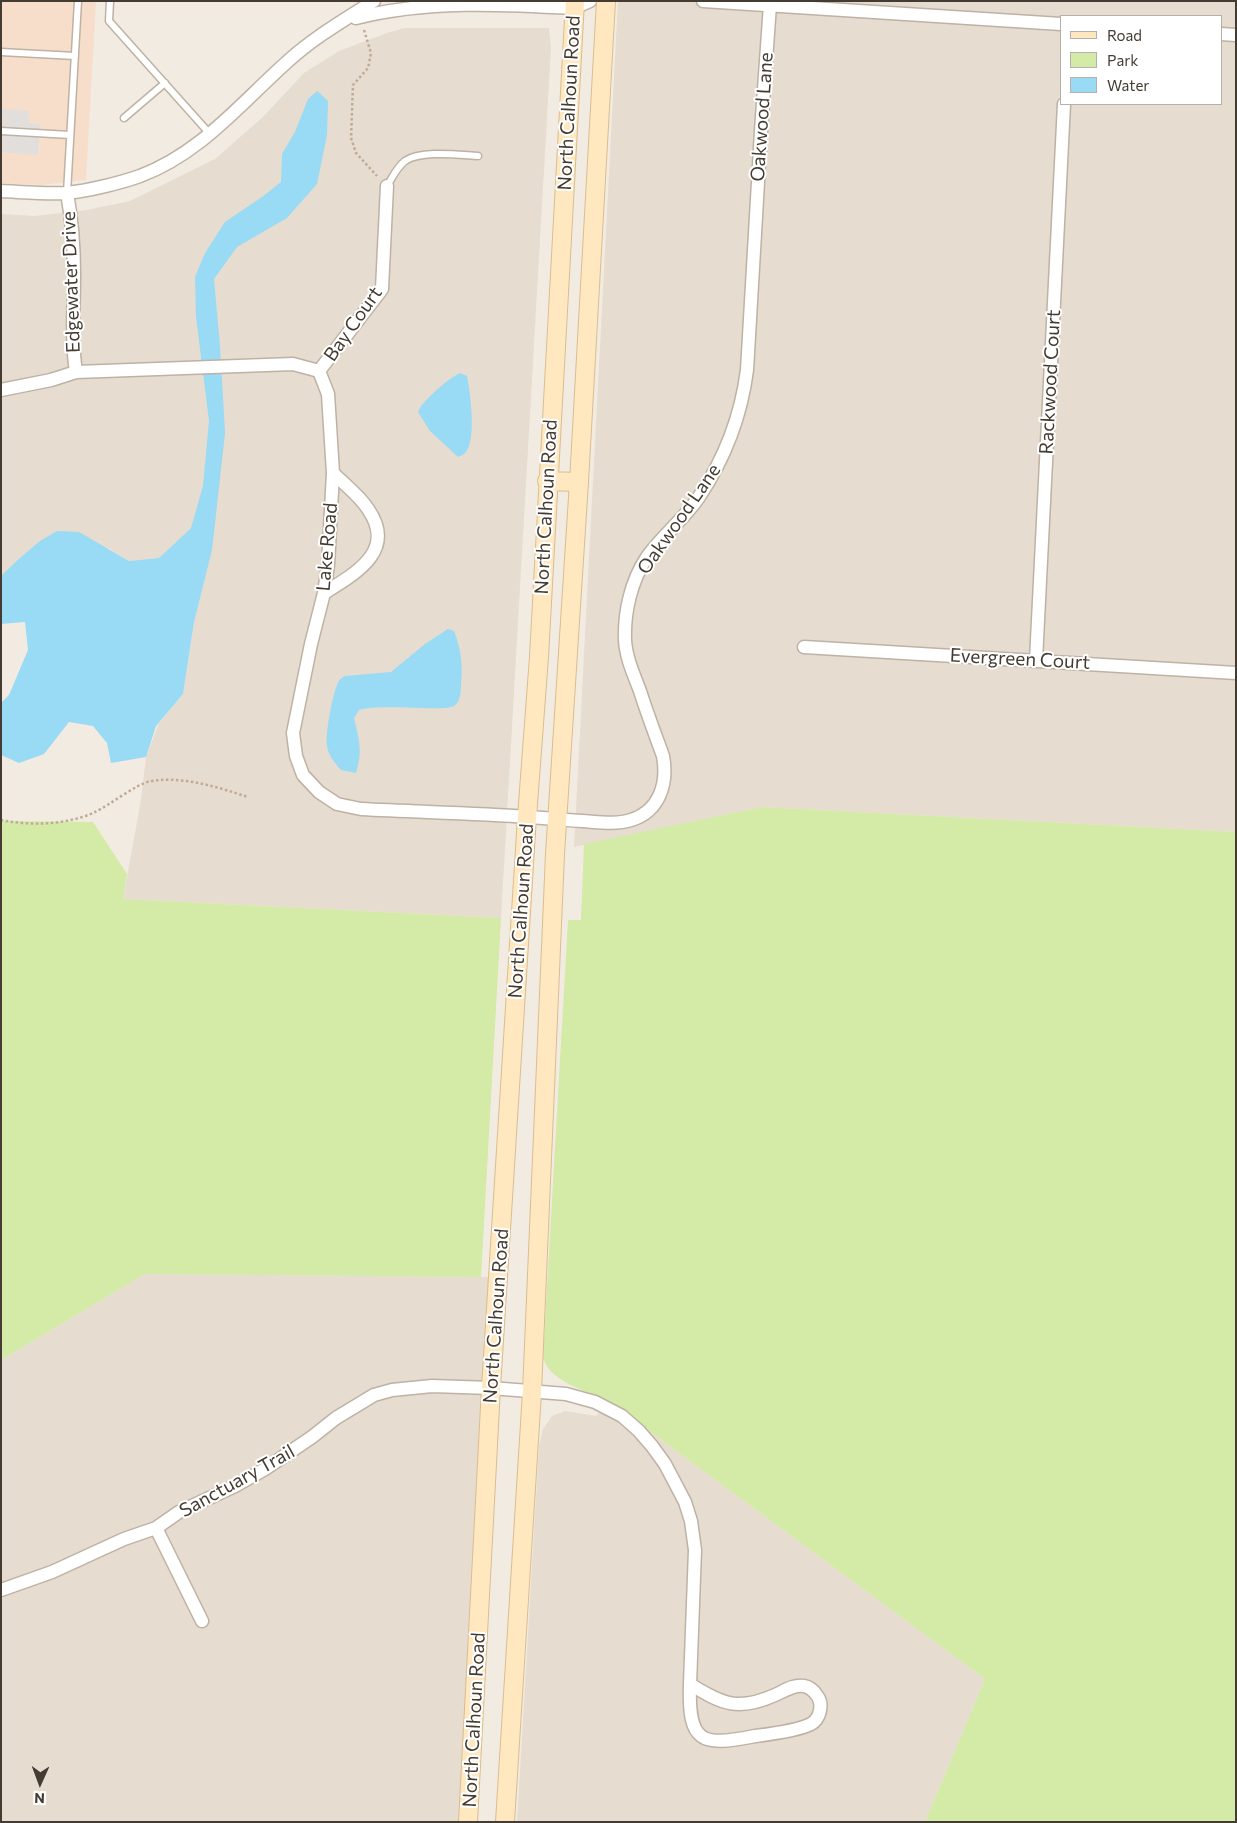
<!DOCTYPE html>
<style>
body{margin:0}
#map{position:relative;width:1237px;height:1823px;overflow:hidden;background:#f2ebe2;font-family:Commissioner,sans-serif}
canvas{display:block}
.frame{position:absolute;inset:0;border:2px solid #443b32;pointer-events:none}
.legend{position:absolute;left:1060px;top:15px;width:162px;height:90px;box-sizing:border-box;background:#fff;border:1px solid #b4b1ad;margin:0;padding:6px 9px;list-style:none;font-size:15px;color:#443b32}
.legend li{display:flex;align-items:center;gap:10px;height:25px}
.legend b{width:25px;border:1px solid #b4b1ad}
.north{position:absolute;left:15px;top:1758px;width:50px;height:50px;-webkit-text-stroke:4px #fff;paint-order:stroke;rotate:182deg;font-size:14px;font-weight:700;line-height:20px;text-align:center;color:#443b32}
.north::after{content:'';display:block;margin:auto;width:18px;height:22px;background:#443b32;clip-path:polygon(50% 0,100% 100%,50% 72%,0 100%)}
</style>
<div id="map">
<canvas width="1237" height="1823"></canvas>
<div class="frame"></div>
<ul class="legend">
<li><b style="height:6px;background:#ffe8bf"></b>Road</li>
<li><b style="height:14px;background:#d4eaa7"></b>Park</li>
<li><b style="height:14px;background:#99daf4"></b>Water</li>
</ul>
<div class="north">N</div>
</div>
<script>
const g = document.querySelector('canvas').getContext('2d');
g.lineJoin = 'round';
function paint(path, color) {
  g.fillStyle = color;
  g.fill(path, 'evenodd');
}
function trace(path, color, width, dash) {
  g.strokeStyle = color;
  g.lineWidth = width;
  g.lineCap = dash ? 'butt' : 'round';
  g.setLineDash(dash || []);
  g.stroke(path);
}
function write(font, color, halo, rows, align = 'center') {
  g.font = font + ' Commissioner,sans-serif';
  g.lineWidth = 4;
  g.setLineDash([]);
  g.textBaseline = 'middle';
  g.strokeStyle = halo;
  g.fillStyle = color;
  for (const [text, x, y, turn = 0] of rows) {
    g.save();
    g.translate(x, y);
    g.rotate((+turn || 0) * Math.PI / 180);
    g.textAlign = isNaN(turn) ? turn : align;
    if (halo) g.strokeText(text, 0, 0);
    g.fillText(text, 0, 0);
    g.restore();
  }
}
paint(new Path2D(`
 M618,1H1236V832L762,807L574,847ZM1061,16H1221V104H1061Z
 M405,28H549L551,48L501,918L123,899L141,800L146,757L159,723L183,694L194,622L191,528L159,558L129,561L108,548L40,541L22,556L5,574L1,576V214L35,216L87,210L130,201L215,159L263,117L304,73L339,51L387,33Z
 M145,1274L490,1277L460,1822H1V1360Z
 M610,1402L985,1679L925,1822H517L539,1447L543,1429L552,1416L565,1411L596,1416Z`), '#e6dccf');
paint(new Path2D(`
 M1,1H96L86,180L41,185L1,183Z`), '#f6deca');
paint(new Path2D(`
 M762,807L1236,832V1822H925L985,1679L610,1402C588,1391 551,1383 543,1358L568,920H581L584,844Z
 M1,821L93,822L127,874L123,899L501,918L481,1277L145,1274L1,1360Z`), '#d4eaa7');
paint(new Path2D(`
 M1,109L29,111V123L40,124L38,155L1,152Z`), '#e2dedb');
paint(new Path2D(`
 M317,91L328,101L327,135L317,184L287,218L237,247L214,279L220,346L225,433L212,550L194,622L183,694L156,726L146,757L111,763L107,743L93,726L69,722L44,754L19,763L1,755V703L9,695L28,650L25,622L1,624V576L22,556L40,541L57,531L79,532L129,561L159,558L191,528L203,486L209,421L196,317L195,277L205,253L225,222L262,197L281,182L282,154L295,132L308,99Z
 M460,373L467,376C470,392 477,441 465,453C463,455 460,456 458,457L430,431L418,412C422,401 449,378 460,373Z
 M448,629L454,631C461,649 463,666 461,684C461,691 461,701 454,706C445,712 379,703 359,710L354,718C359,740 363,750 356,773L341,770C335,763 328,755 327,746C325,735 333,690 339,681C339,680 344,676 345,676L391,672L425,644Z`), '#99daf4');
const lane = new Path2D(`
 M110,1L109,21L210,134
 M1,52L75,56
 M124,118L165,83
 M1,131L70,135
 M387,186C392,178 397,167 405,161C421,150 459,155 478,156
 M67,193L78,1`);
const street = new Path2D(`
 M703,1L1061,24
 M356,18C426,0 502,4 574,8L590,1
 M1221,34L1236,35
 M1,191C23,192 45,194 66,193C88,191 120,183 140,176C201,153 240,104 287,62C313,38 344,20 374,1
 M67,193C72,220 74,247 74,274C74,307 71,339 76,372
 M319,371L382,289L387,186
 M1,390L51,380L76,372L293,364L319,371L328,394L333,473L328,565L324,593L311,644L293,733L296,756L303,775L319,792L337,804L361,809C417,812 473,813 529,817C546,818 564,820 582,821C598,822 616,825 631,820C660,811 668,783 663,756C655,734 647,713 640,691C634,675 626,658 625,640C624,612 631,581 647,557C663,535 684,519 699,497C725,458 741,417 747,370L761,131L770,5
 M324,593C356,573 397,551 368,509C359,495 344,484 333,473
 M804,647L1236,673
 M1036,660L1064,104
 M156,1528L202,1621
 M1,1590L52,1572L124,1539L156,1528L179,1512L235,1486L265,1469L312,1437L336,1418L374,1395L392,1390L432,1386L491,1388L566,1394L595,1402L622,1416L639,1431L652,1446L665,1464L685,1502L691,1521L695,1550L690,1684
 M690,1684C723,1705 739,1711 775,1695C784,1691 794,1684 804,1686C810,1687 815,1692 818,1697C823,1705 820,1719 811,1724C797,1731 771,1734 755,1736C701,1747 688,1743 690,1684Z`);
const secondary = new Path2D(`
 M547,481L579,482
 M468,1822L491,1388L527,817L539,657L575,1
 M505,1822L532,1392L555,854L579,482L606,1`);
trace(lane, '#beb2a4', 9);
trace(street, '#beb2a4', 15);
trace(secondary, '#d9bd90', 20);
trace(new Path2D(`
 M364,30L371,53L368,68L353,85L351,138L356,153L377,176
 M1,820C30,826 68,825 95,812C110,805 136,784 151,781C184,776 217,787 248,797`), '#c0ab94', 2.5, [2.5, 2.5]);
trace(lane, '#fff', 6);
trace(street, '#fff', 12);
trace(secondary, '#ffe8bf', 18);
write('19px', '#443b32', '#fff', [
 ["North Calhoun Road",569,103,-87],
 ["Oakwood Lane",762,117,-86],
 ["Edgewater Drive",71,282,-92],
 ["Bay Court",353,324,-55],
 ["Rackwood Court",1050,382,-87],
 ["North Calhoun Road",546,507,-87],
 ["Oakwood Lane",679,519,-55],
 ["Lake Road",327,547,-85],
 ["Evergreen Court",1020,659,3],
 ["North Calhoun Road",521,911,-86],
 ["North Calhoun Road",496,1316,-86],
 ["Sanctuary Trail",237,1481,-29],
 ["North Calhoun Road",474,1720,-87]
]);
</script>
